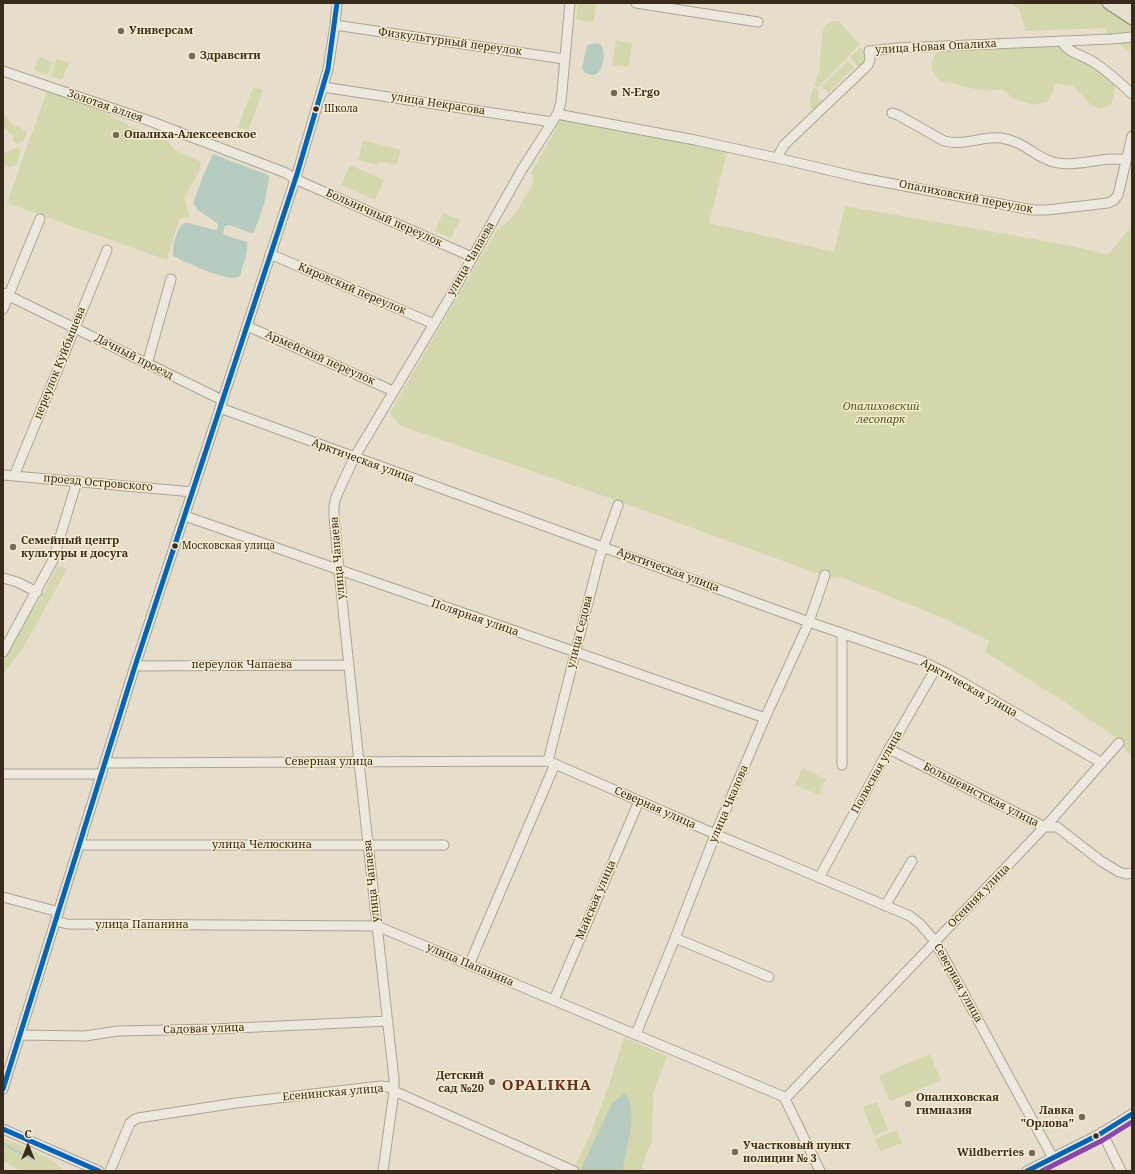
<!DOCTYPE html>
<meta charset="utf-8">
<style>
body{margin:0}
#map{position:relative;width:1135px;height:1174px;overflow:hidden;background:#e6deca;font-family:"Noto Serif",serif}
canvas{display:block}
.frame{position:absolute;inset:0;border:4px solid #392b1c;pointer-events:none}
.north{position:absolute;left:8px;top:1126px;width:40px;height:40px;-webkit-text-stroke:3px #f8eecf;paint-order:stroke;rotate:0deg;font-size:11px;font-weight:700;line-height:16px;text-align:center;color:#392b1c}
.north::after{content:'';display:block;margin:auto;width:14px;height:18px;background:#392b1c;clip-path:polygon(50% 0,100% 100%,50% 72%,0 100%)}
</style>
<div id="map">
<canvas width="1135" height="1174"></canvas>
<div class="frame"></div>
<div class="north">С</div>
</div>
<script>
const g = document.querySelector('canvas').getContext('2d');
g.lineJoin = 'round';
function paint(path, color) {
  g.fillStyle = color;
  g.fill(path, 'evenodd');
}
function trace(path, color, width, dash) {
  g.strokeStyle = color;
  g.lineWidth = width;
  g.lineCap = dash ? 'butt' : 'round';
  g.setLineDash(dash || []);
  g.stroke(path);
}
function write(font, color, halo, rows, align = 'center') {
  g.font = font + ' "Noto Serif",serif';
  g.lineWidth = 3;
  g.setLineDash([]);
  g.textBaseline = 'middle';
  g.strokeStyle = halo;
  g.fillStyle = color;
  for (const [text, x, y, turn = 0] of rows) {
    g.save();
    g.translate(x, y);
    g.rotate((+turn || 0) * Math.PI / 180);
    g.textAlign = isNaN(turn) ? turn : align;
    if (halo) g.strokeText(text, 0, 0);
    g.fillText(text, 0, 0);
    g.restore();
  }
}
paint(new Path2D(`
 M578,3L596,5L593,22L576,19Z
 M1010,3H1100L1132,24V53L1107,35L1106,28L1026,31L1019,9Z
 M832,21H838L860,44L818,87L814,85L819,72L823,30L826,25Z
 M616,40L632,43L628,67L612,65Z
 M1057,45L1115,80L1114,95L1111,104L1101,109L1091,105L1073,86L1056,83L1052,94L1048,101L1034,105L1014,99L1002,89C985,93 969,88 952,83C948,82 941,82 938,79C929,71 931,62 936,53L949,49H1006Z
 M861,47C868,54 866,62 861,69L850,58Z
 M39,57L52,62L48,75L34,70Z
 M57,59L69,63L62,80L50,76Z
 M848,61L854,67L828,93L822,86Z
 M845,80L848,82L815,111L810,107V100L813,87L818,90V98L823,102Z
 M253,87L263,90L248,131L238,127Z
 M47,91L104,111L129,126L167,139L173,149L201,162L199,172L184,198L190,217L180,219L173,238L167,260L7,203Z
 M4,115L7,117C10,126 21,126 27,133L24,140L17,144L14,142L13,140L14,137L4,128Z
 M562,118L727,151L709,223L834,252L845,206L1068,245L1108,255L1132,225V758L1118,739L1060,699L985,652L989,641L941,617L842,577L830,578L624,503L399,425L390,413L396,402L496,231L512,218L530,190L534,178L531,173Z
 M363,140L401,150L397,165L379,161L378,165L358,160Z
 M17,148L21,150L16,165L3,168V153Z
 M350,165L384,180L375,200L341,185Z
 M443,213L460,220L451,238L435,231Z
 M58,566L67,569L24,646L3,674V658L9,645L41,597Z
 M802,768L826,779L819,795L795,785Z
 M624,1037L667,1056L652,1096L653,1097L652,1142L646,1153L641,1171H573L590,1135L611,1079Z
 M930,1054L941,1080L890,1101L879,1076Z
 M877,1102L888,1130L874,1136L863,1107Z
 M897,1130L902,1143L880,1151L875,1139Z
 M3,1138L39,1153C43,1158 46,1157 51,1160C55,1162 57,1166 62,1168L61,1171H21L3,1161Z`), '#d4d6ab');
paint(new Path2D(`
 M590,44C592,44 596,43 599,44C608,47 603,72 596,74C592,76 588,74 584,72L582,67L587,46Z
 M213,154L268,175L269,178L265,202L254,232L251,233L229,225L225,226L223,232L224,235L247,242V252L240,276C239,277 235,278 234,278C222,279 185,262 173,256C172,249 176,229 183,224C185,222 186,223 189,223L214,230L217,229L218,226L217,223L198,210L193,203L203,176Z
 M624,1094L628,1097C638,1120 625,1147 623,1171H580L612,1103Z`), '#b6cbbf');
trace(new Path2D(`
 M3,1144L34,1160`), '#b6cbbf', 2);
const minor = new Path2D(`
 M636,3L758,22
 M335,25L564,59
 M1062,41C1065,51 1081,55 1090,60C1106,69 1119,82 1132,94
 M3,71L147,120L286,173L295,179L472,257
 M323,87L552,122
 M558,113L562,115L695,140L777,158L784,145L868,65L870,59L869,51L897,48L1112,39L1132,37
 M892,113L898,115L944,141C966,146 981,136 1001,138C1024,141 1033,156 1053,162C1072,167 1092,160 1111,159C1116,159 1121,159 1126,160
 M777,158L862,178L1032,210H1047L1108,203L1114,200L1118,195L1132,136
 M270,254L434,324
 M3,293L222,400
 M3,309L40,219
 M247,326L393,391
 M147,364L171,279
 M220,408L809,622L920,660L948,674L1102,763
 M3,475L193,492
 M14,476L107,250
 M185,516C378,585 572,651 765,718
 M3,578L17,582L37,592
 M842,633V765
 M3,652L53,560L77,481
 M135,666L349,665
 M889,749L1045,827H1057L1101,861L1119,872L1126,874L1132,873
 M548,761L599,559L618,505
 M105,763L548,761L555,764L715,834L785,863L910,916L920,924L935,941L1053,1158
 M3,774H102
 M80,845H444
 M819,878L889,749L936,668
 M3,897L59,912
 M885,906L912,861
 M56,921L67,924L377,926L782,1096L785,1099L820,1171
 M675,938L769,977
 M469,965L555,764
 M554,1000L639,801
 M636,1034L675,938L717,830L765,718L809,622L825,575
 M21,1035L85,1036L118,1031L214,1029L388,1021
 M3,1089L135,666L297,174L328,69L335,25L337,3
 M785,1099L1053,818L1119,743
 M3,1129L99,1171
 M1102,1132L1121,1171
 M110,1171L130,1123L134,1120L138,1118L236,1103L381,1086L389,1087L394,1091L574,1171
 M383,1171L394,1091V1079L359,762L339,571L334,517V506L336,497L354,458L453,292L521,171L558,113L561,102L570,3
 M1027,1171L1100,1134L1132,1114`);
const major = new Path2D(`
 M1108,3L1132,19
 M1123,3L1132,9`);
trace(minor, '#aba394', 11);
trace(major, '#90887b', 13);
trace(minor, '#ede8dd', 9);
trace(major, '#e5dfcd', 11);
trace(new Path2D(`
 M3,1089L135,666L297,174L328,69L337,3
 M3,1129L99,1171
 M1027,1171L1100,1134L1132,1114`), '#0065bd', 5);
trace(new Path2D(`
 M1042,1171L1103,1140L1132,1122`), '#8e44ad', 5);
for (const [x, y, r, color] of [
 [121,31,4,"#766a59"],
 [192,56,4,"#766a59"],
 [614,93,4,"#766a59"],
 [316,109,3.5,"#392b1c"],
 [116,135,4,"#766a59"],
 [175,546,3.5,"#392b1c"],
 [13,547,4,"#766a59"],
 [492,1082,4,"#766a59"],
 [908,1104,4,"#766a59"],
 [1082,1117,4,"#766a59"],
 [1096,1136,3.5,"#392b1c"],
 [735,1152,4,"#766a59"],
 [1032,1153,4,"#766a59"]
]) {
  const dot = new Path2D();
  dot.arc(x, y, r, 0, 2 * Math.PI);
  g.fillStyle = color;
  g.fill(dot);
  trace(dot, '#f8eecf', 1.5);
}
write('10px', '#392b1c', '#f8eecf', [
 ["Школа",324,109],
 ["Московская улица",182,546]
], 'left');
write('bold 11px', '#392b1c', '#f8eecf', [
 ["Универсам",129,31],
 ["Здравсити",200,56],
 ["N-Ergo",622,93],
 ["Опалиха-Алексеевское",124,135],
 ["Семейный центр",21,541],
 ["культуры и досуга",21,554],
 ["Детский",484,1076,"right"],
 ["сад №20",484,1089,"right"],
 ["Опалиховская",916,1098],
 ["гимназия",916,1111],
 ["Лавка",1074,1111,"right"],
 ["\"Орлова\"",1074,1124,"right"],
 ["Участковый пункт",743,1146],
 ["полиции № 3",743,1159],
 ["Wildberries",1024,1153,"right"]
], 'left');
write('11px', '#392b1c', '#f8eecf', [
 ["Физкультурный переулок",450,42,8],
 ["улица Новая Опалиха",936,47,-3],
 ["улица Некрасова",438,104,9],
 ["Золотая аллея",105,106,19],
 ["Опалиховский переулок",966,197,11],
 ["Больничный переулок",384,218,24],
 ["улица Чапаева",471,259,-60],
 ["Кировский переулок",352,289,23],
 ["Дачный проезд",134,357,27],
 ["Армейский переулок",320,358,24],
 ["переулок Куйбышева",60,363,-68],
 ["Арктическая улица",363,461,20],
 ["проезд Островского",98,483,5],
 ["улица Чапаева",338,558,-95],
 ["Арктическая улица",668,570,20],
 ["Полярная улица",475,618,19],
 ["улица Седова",580,632,-76],
 ["переулок Чапаева",242,665],
 ["Арктическая улица",969,688,29],
 ["Северная улица",329,762],
 ["Полюсная улица",877,772,-61],
 ["Большевистская улица",981,795,27],
 ["улица Чкалова",729,804,-67],
 ["Северная улица",655,808,24],
 ["улица Челюскина",262,845],
 ["улица Чапаева",372,881,-96],
 ["Осенняя улица",979,896,-46],
 ["Майская улица",596,900,-67],
 ["улица Папанина",142,925],
 ["улица Папанина",470,965,23],
 ["Северная улица",958,983,61],
 ["Садовая улица",204,1029,-2],
 ["Есенинская улица",333,1093,-5]
]);
write('italic 11px', '#475720', '#f8eecf', [
 ["Опалиховский",881,407],
 ["лесопарк",881,420]
]);
g.letterSpacing = '1px';
write('bold 15px', '#692c18', '#f8eecf', [
 ["OPALIKHA",547,1086]
]);
g.letterSpacing = '0px';
</script>
